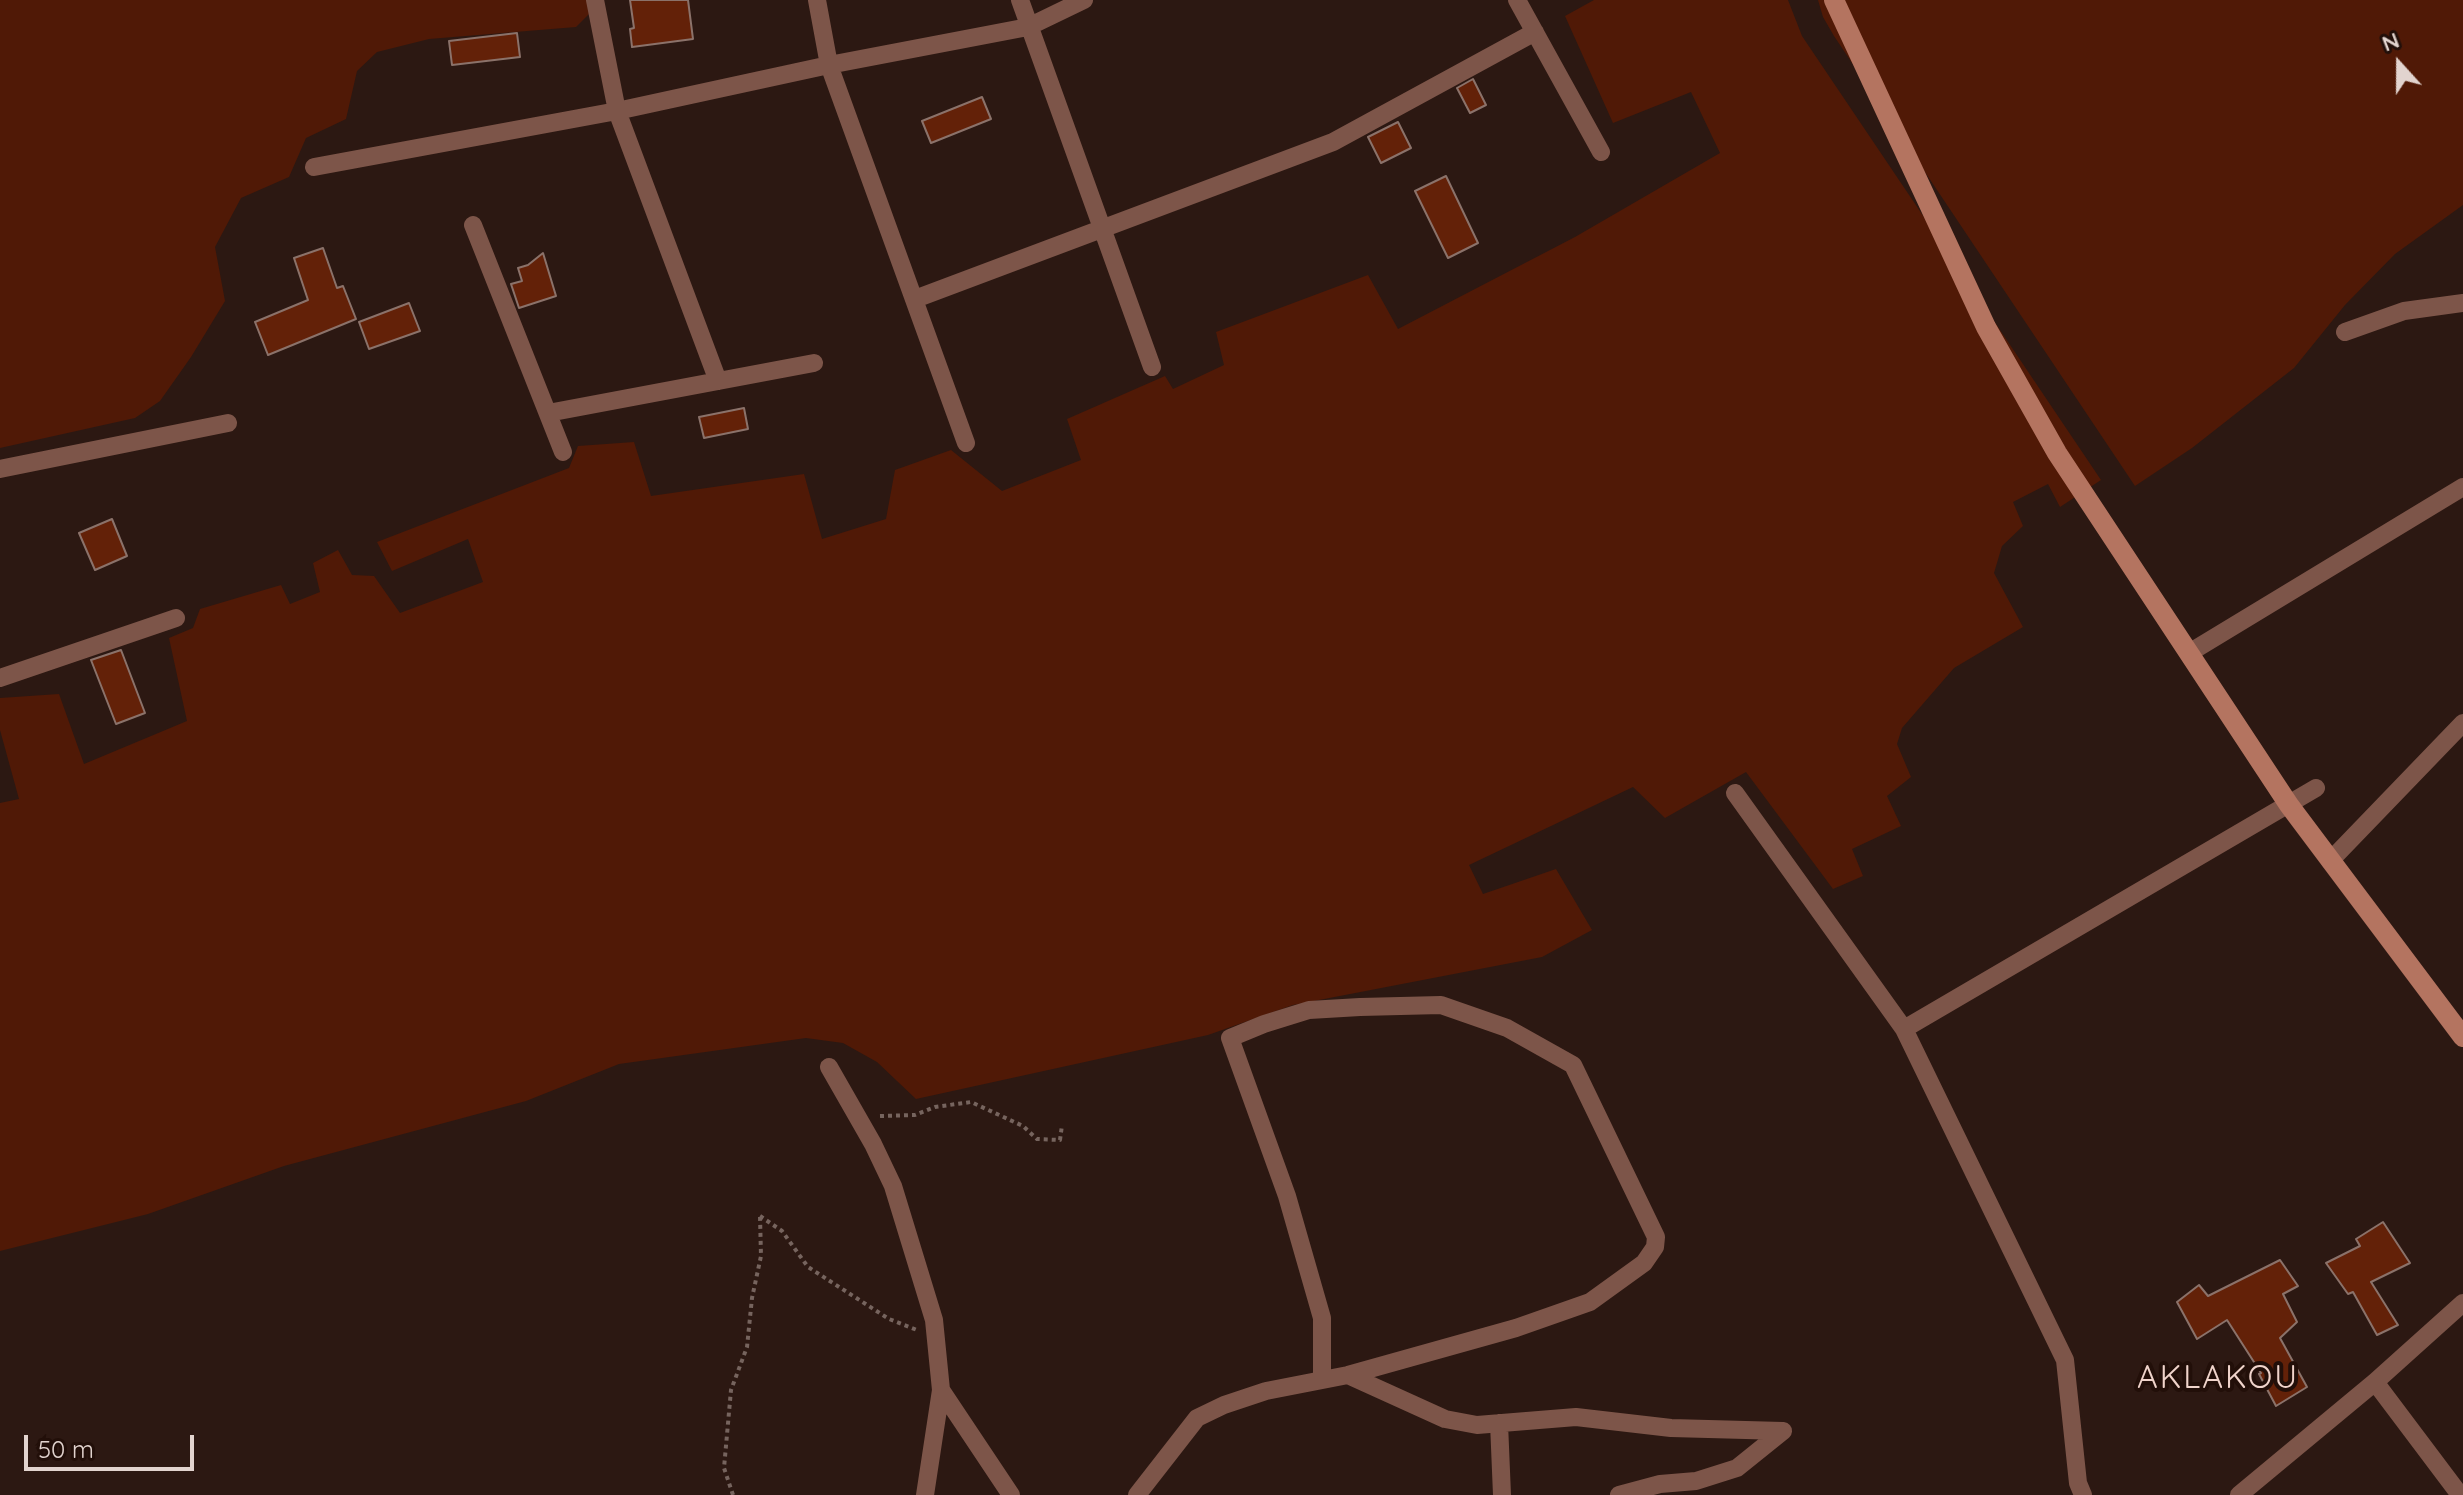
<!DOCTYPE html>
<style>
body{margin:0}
#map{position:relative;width:2463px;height:1495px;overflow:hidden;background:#2c1812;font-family:Quicksand,sans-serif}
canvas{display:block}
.north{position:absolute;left:2359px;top:24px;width:80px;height:80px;-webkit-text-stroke:6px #220f09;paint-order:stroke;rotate:339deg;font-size:22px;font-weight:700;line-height:32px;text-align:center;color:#e2d4cf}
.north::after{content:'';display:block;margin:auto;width:28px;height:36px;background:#e2d4cf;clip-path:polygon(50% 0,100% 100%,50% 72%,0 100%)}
.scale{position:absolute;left:24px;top:1435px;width:170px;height:36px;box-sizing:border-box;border:4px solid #e2d4cf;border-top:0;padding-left:10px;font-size:24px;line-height:28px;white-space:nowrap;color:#e2d4cf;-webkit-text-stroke:6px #220f09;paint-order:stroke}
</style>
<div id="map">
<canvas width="2463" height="1495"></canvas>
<div class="north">N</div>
<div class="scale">50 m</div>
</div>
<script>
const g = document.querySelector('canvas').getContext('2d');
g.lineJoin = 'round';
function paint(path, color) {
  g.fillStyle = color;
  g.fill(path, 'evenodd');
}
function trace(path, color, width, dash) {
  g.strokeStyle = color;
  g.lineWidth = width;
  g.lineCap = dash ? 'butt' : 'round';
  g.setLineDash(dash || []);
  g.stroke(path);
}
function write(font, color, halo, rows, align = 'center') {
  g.font = font + ' Quicksand,sans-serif';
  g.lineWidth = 8;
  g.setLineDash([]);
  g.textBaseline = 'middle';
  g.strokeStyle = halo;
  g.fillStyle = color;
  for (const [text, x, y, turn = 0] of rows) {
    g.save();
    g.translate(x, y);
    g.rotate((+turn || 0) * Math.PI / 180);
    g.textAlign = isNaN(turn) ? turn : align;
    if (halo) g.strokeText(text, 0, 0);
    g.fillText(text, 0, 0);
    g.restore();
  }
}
paint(new Path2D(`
 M0,0H601V2L576,27L429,39L377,52L357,71L346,119L306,138L289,177L241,198L215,247L225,301L191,357L160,401L135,418L0,448Z
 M1594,0H1788L1802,36L2101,480L2060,507L2048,484L2013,502L2023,526L2002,546L1994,573L2023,627L1954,668L1902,728L1897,744L1911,777L1887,796L1901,826L1852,849L1863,876L1833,889L1746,772L1665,818L1633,787L1469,865L1483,894L1556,869L1592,930L1542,957L1293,1005L1208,1035L916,1099L877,1062L843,1043L806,1038L619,1064L526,1101L284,1166L148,1214L0,1251V803L19,799L0,730V698L59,694L84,764L187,721L169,638L193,628L200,609L281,585L290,604L320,592L313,563L338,550L352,575L374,576L400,613L483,582L468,539L392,571L377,542L569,468L578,446L634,442L651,496L804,474L822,539L886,519L895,470L951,450L1002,491L1081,460L1067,419L1165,376L1173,389L1224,365L1216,332L1368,275L1398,329L1575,237L1720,153L1691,92L1613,123L1565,16Z
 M1818,0H2463V205L2395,254L2345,305L2294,368L2192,448L2135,486L1834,36L1823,17Z`), '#501906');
const building = new Path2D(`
 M630,0H688L693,39L632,47L630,29L634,28Z
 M517,33L520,57L452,65L449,41Z
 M1473,79L1486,105L1470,113L1457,88Z
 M982,97L991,119L931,143L922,121Z
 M1398,122L1411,148L1381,163L1368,137Z
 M1446,176L1478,243L1448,258L1415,191Z
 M323,248L337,288L343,286L356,319L268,355L255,322L308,300L294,258Z
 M543,253L556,296L519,308L511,284L522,281L518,268L528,265Z
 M409,303L420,331L369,349L359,322Z
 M744,408L748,429L704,438L699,417Z
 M112,519L127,556L95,570L79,533Z
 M121,650L145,713L116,724L91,660Z
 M2383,1222L2410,1263L2371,1282L2398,1325L2377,1335L2353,1292L2348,1294L2326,1263L2360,1246L2356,1239Z
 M2280,1260L2298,1286L2283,1294L2297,1322L2280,1338L2307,1387L2276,1406L2259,1374L2261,1373L2227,1320L2197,1339L2177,1302L2199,1285L2208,1296Z`);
paint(building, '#632108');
trace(building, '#8b726a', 2);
trace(new Path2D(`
 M880,1116L915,1115L935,1107L971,1102L1023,1126L1037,1139L1060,1140L1062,1125
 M760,1216L782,1231L808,1267L889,1319L917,1330
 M733,1495L724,1468L731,1390L747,1347L752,1298L761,1256L760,1216`), '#76645e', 4, [4, 4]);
trace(new Path2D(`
 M595,0L617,111L718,381
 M817,0L829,65L966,443
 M1020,0L1152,367
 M1517,0L1601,152
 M314,167L617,111L829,65L1028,27L1084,0
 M473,225L563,452
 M915,299L1333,142L1535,32
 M2345,332L2404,311L2463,303
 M548,413L814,363
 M0,469L228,423
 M2189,653L2463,487
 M0,678L176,618
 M1735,793L1904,1029L2065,1360L2078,1483L2083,1495
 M2330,861L2463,723
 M1904,1029L2316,788
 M829,1067L873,1144L893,1186L934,1320L941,1390L925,1495
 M1348,1375L1445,1419L1477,1425L1576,1417L1671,1428L1783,1431
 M2375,1382L2460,1495
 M941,1390L1011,1495
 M1499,1423L1502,1495
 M1137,1495L1197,1418L1224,1405L1266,1391L1348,1375L1516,1328L1590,1302L1644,1263L1655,1247L1656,1237L1573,1065L1507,1028L1441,1005L1360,1007L1309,1010L1264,1024L1230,1038L1287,1196L1322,1318V1379
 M1619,1495L1660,1484L1696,1481L1737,1468L1783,1431
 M2239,1495L2375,1382L2463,1303`), '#7d5549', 18);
trace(new Path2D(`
 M1834,0L1986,327L2057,453L2289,805L2463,1037`), '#b47460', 20);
g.letterSpacing = '2px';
write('32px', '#f0d4cb', '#220f09', [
 ["AKLAKOU",2218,1378]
]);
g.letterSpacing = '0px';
</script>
